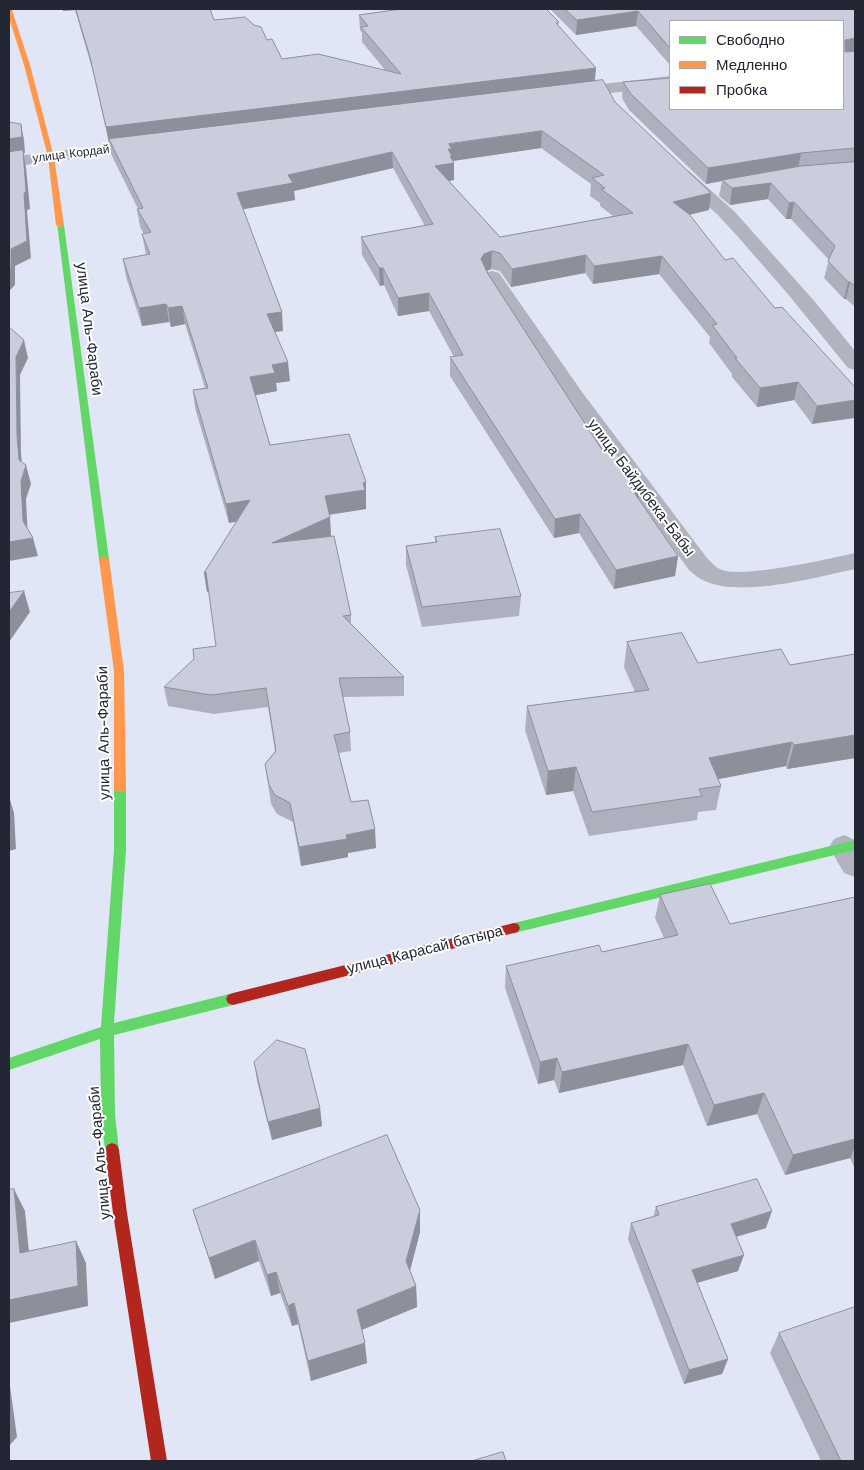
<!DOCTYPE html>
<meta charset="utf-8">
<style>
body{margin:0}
#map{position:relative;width:864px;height:1470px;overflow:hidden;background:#e1e6f6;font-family:"Work Sans",sans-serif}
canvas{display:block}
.frame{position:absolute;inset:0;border:10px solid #232734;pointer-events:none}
.legend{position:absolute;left:669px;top:20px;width:175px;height:90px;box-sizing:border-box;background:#fff;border:1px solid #a7a9ae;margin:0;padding:6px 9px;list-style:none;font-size:15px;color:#232734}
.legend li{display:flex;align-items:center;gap:10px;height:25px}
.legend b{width:25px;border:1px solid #a7a9ae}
</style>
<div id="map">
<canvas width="864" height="1470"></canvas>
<div class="frame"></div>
<ul class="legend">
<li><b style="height:6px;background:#63d668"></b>Свободно</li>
<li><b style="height:6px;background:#ff974d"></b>Медленно</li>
<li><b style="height:6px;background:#b3261e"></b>Пробка</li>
</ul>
</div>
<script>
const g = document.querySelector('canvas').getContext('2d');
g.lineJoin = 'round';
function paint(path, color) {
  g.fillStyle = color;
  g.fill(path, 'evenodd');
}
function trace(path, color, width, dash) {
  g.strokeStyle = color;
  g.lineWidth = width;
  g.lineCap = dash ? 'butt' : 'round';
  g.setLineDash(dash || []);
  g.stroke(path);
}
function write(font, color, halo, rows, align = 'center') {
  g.font = font + ' "Work Sans",sans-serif';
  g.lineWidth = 4;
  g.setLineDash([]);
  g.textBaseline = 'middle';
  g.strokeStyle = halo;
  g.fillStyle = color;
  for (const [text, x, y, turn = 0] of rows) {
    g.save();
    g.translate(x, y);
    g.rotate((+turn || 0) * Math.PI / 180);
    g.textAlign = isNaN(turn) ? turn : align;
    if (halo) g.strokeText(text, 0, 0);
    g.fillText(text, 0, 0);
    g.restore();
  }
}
paint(new Path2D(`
 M670,76V86L570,98L564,96L562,93L564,90L570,88Z
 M148,140L154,141L156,145L154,149L9,167V157Z
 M683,170L689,171L735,212L816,303L855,351V370L848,368L787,293L739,238L717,214L677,179L674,175L677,171Z
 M492,271L499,273L582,392L707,558C711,562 716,568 722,570C744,578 829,559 855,553V569C817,577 741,598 705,581C699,579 694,574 689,570L566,402L482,277L485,273Z
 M844,835L855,840V877L844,873L829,847L834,839Z`), '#b1b4be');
paint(new Path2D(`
 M57,223L64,225L109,559L104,562L99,559Z
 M120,785L124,786L126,789V850L114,1023L233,993L238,995L240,999L238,1003L233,1005L114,1035L115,1115L119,1150L117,1155L112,1157L107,1155L105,1150L101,1115L100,1039L9,1070V1058L101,1027L114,850V789L116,786Z
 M855,840V850L514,933L510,932L508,928L510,924L514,923Z`), '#63d668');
paint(new Path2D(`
 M9,9L12,10L30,65L54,157L64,225L60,227L56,225L48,157L24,65L9,18Z
 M104,556L109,559L124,671L126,789L124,792H116L114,789V671L99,559Z`), '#ff974d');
paint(new Path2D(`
 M514,923L518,924L520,928L518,932L514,933L233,1005L228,1003L226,999L228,995L233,993Z
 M112,1143L117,1145L119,1150L127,1213L167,1461H151L113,1213L105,1150L107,1145Z`), '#b3261e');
paint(new Path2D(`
 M63,9H210L214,20L267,40L282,59L385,70L362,42V33L360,30L359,15L398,10V9H546L559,22L558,25L596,68L595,81L615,102L711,193L709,210L689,215L725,260L855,387L812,424L794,400L757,407L732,377V374L709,343L710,337L659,274L593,284L585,273L511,287L500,271L491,269L487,271L604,453L678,556L675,576L614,589L579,533L554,538L450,376V357H454L429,311L398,316L384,285L380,286L362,255L361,237L425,226L393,168L294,191L295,200L243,209L283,331L275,332L290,381L276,383L277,391L255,395L270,445L366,482V509L329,515L331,536L328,537L351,615V625L404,677V696L343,697L350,732L351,751L339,753L351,802L376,848L348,853V857L301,866L293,822L277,814L271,804L265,764L275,751L268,707L214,714L168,706L164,687L216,646L209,591L207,592L204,573L237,521L229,523L195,408L193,390L205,388L185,324L171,327L169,322L142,326L126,277L123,259L146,255L142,234H144L140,227L137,209H138L112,156L109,143L93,72L75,10L63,11ZM541,148L591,184L590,196L600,203V206L613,216L500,237L449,181L454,180L453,161Z
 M550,9H855V307L846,299H844L824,278L829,260L791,219H786L768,199L730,205L719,196L722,181L706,184L629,110L622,98L623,82L843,109L670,21V65L636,26L576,35Z
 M435,537L521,596L519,616L422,627L406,565V546L435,542Z
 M627,642L698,663L790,665L855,758L787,769L786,766L718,779L721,786L716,810L698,812L697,820L589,836L573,791L546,795L525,730L527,706L635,692L624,667Z
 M660,895L730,924L855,897V1169L850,1158L785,1175L757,1114L707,1126L683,1065L559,1093L554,1080L538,1084L505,988L506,966L602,952L664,938L655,918Z
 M254,1062L320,1108L322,1126L272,1140L257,1081Z
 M656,1207L766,1228L736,1237L738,1271L697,1283L728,1359L722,1374L684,1384L628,1239L631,1223L653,1217Z
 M193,1210H420V1232L410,1271L416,1286L417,1307L362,1330L367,1363L311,1381L298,1324L292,1326L280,1293L271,1296L259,1261L215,1279L200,1232Z
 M779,1333L855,1461H821L770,1353Z`), '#aeb1bd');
paint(new Path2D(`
 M63,9H74L75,10L63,11Z
 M638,11L636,26L576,35L577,20Z
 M855,38V53L843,55L845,40Z
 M596,68L594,84L109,139V143L106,127Z
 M21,124L24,140L25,153H23L26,167L30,209L27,210L31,258L15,266V285L9,291V139Z
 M542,131L541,148L452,161L454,163V180L435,183V166L448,149L449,144Z
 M392,152L393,168L294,191L295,200L239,210L237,193L288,175Z
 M801,153L798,169L722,180V181L706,184L708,168Z
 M771,183L768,199L730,205L732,188Z
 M711,193L709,210L671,219L673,202Z
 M794,202L791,219H786L789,203Z
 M492,251L491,269L484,272L481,259L484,254Z
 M586,255L585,273L511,287L512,269Z
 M662,256L659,274L593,284L594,266Z
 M379,268H383L384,285L380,286Z
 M848,282H850L846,299H844Z
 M429,293V311L398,316V298Z
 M166,304L169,322L142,326L139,308Z
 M182,306L185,324L171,327L168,308Z
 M282,312L283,331L269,332L267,314Z
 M24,340L28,358L20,375L21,454L23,474L26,465L31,484L26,499L28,539L33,538L38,556L9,561V542L23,521L17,435L16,357Z
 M288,362L290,381L276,383L277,391L252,396L250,377L272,365Z
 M798,382L794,400L757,407L760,388Z
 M855,400V418L812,424L817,406Z
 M366,482V509L326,515L325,496L363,483Z
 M641,486L638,505L631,488Z
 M250,500L253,519L229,523L226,504Z
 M580,514L579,533L554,538L555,519Z
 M330,517L331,536L274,562L272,543Z
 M678,556L675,576L614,589L616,570Z
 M206,572L209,591L207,592L204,573Z
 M24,591L30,612L9,642V612Z
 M855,735V758L787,769L794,745Z
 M792,742L786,766L704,782L709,758Z
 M576,767L573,791L546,795L548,771Z
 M9,796L14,813L16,849L9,851Z
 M375,829L376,848L348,853V857L301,866L299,847L346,835Z
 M688,1044L683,1065L559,1093L562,1072Z
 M557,1058L554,1080L538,1084L540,1062Z
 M764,1093L757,1114L707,1126L714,1105Z
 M320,1108L322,1126L272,1140L268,1122Z
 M855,1139V1147L850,1158L785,1175L793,1155Z
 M14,1189L25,1211L31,1274L20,1253Z
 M420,1210V1232L407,1282L406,1261Z
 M772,1211L766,1228L725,1240L731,1224Z
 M255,1240L259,1261L215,1279L209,1258Z
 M76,1241L86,1263L88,1306L9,1323V1300Z
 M744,1255L738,1271L686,1286L692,1270Z
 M276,1272L280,1293L271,1296L267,1275Z
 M416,1286L417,1307L359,1331L357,1310Z
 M294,1303L298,1324L292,1326L288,1306Z
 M365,1343L367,1363L311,1381L308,1361Z
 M728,1359L722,1374L684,1384L689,1370Z
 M9,1384L10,1386L17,1437L9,1446Z`), '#8d909a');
const building = new Path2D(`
 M76,9H210L214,20L245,17L254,25L261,27L267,40L272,39L282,59L318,54L401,74L361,27L368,26L359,15L401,9H400H546L559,22L556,23L596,68L106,127L90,57Z
 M565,9H855V38L845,40V52L855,51V148L801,153L708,168L631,94L623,82L670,78V109H843V21H670V48L638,11L577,20Z
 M603,80L615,102L711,193L673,202L689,214L725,260L733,258L775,308L782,307L855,387V400L817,406L798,382L760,388L735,358H737L712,325L717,324L662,256L594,266L586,255L512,269L500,253L492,251L484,254L481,259L488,274L604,453L614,450L641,486L631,488L678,556L616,570L580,514L555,519L450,357L463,355L429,293L398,298L383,268H379L361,237L433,224L392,152L288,175L293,183L237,193L282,312L267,314L288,362L272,365L275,373L250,377L270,445L349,434L366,482L363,483L365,490L325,496L330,517L272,543L334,536L351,615L343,616L404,677L339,678L350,732L334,735L351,802L368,800L375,829L346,835L347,839L299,847L290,803L275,795L269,785L265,764L276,751L266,688L211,695L164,687L194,659L193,649L216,646L206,572L204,573L250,500L226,504L193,390L208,388L182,306L168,308L166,304L139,308L123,259L150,254L142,234L151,232L137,209L143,208L109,139ZM542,131L604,175L592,178L605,188L601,189L633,213L500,237L435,166L454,163L450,156H452L448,149H452L449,144Z
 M9,122L21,124L22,137L9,139Z
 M23,150L26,192L24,193L27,241L11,249V268L9,270V152Z
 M855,162V286L850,282H848L828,261L835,246L794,202L789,203L771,183L732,188L722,180L801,166Z
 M9,327L24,340L16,357L17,435L19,460L26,465L21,481L23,521L33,538L9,542Z
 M500,529L521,596L422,607L406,546L437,542L435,537Z
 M24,591L9,612V593Z
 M682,633L698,663L781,649L790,665L855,654V735L794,745L792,742L709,758L721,786L699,789L702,796L592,812L576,767L548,771L527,706L649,690L627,642Z
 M710,884L730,924L855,897V1139L793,1155L764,1093L714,1105L688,1044L562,1072L557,1058L540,1062L506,966L599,945L602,952L678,935L660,895Z
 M277,1040L305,1049L320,1108L268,1122L254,1062Z
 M387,1135L420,1210L406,1261L416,1286L357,1310L365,1343L308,1361L294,1303L288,1306L276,1272L267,1275L255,1240L209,1258L193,1210Z
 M757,1179L772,1211L731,1224L744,1255L692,1270L728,1359L689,1370L631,1223L659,1215L656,1207Z
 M14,1189L20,1253L76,1241L78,1286L9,1300V1190Z
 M855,1307V1461H841L779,1333Z
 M503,1452L506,1461H472Z`);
paint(building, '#cacedc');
trace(building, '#8d909a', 1);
write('12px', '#232734', '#fff', [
 ["улица Кордай",71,154,-7]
]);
write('15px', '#232734', '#fff', [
 ["улица Аль-Фараби",89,329,83],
 ["улица Байдибека-Бабы",641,488,53],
 ["улица Аль-Фараби",104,733,-91],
 ["улица Карасай батыра",425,950,-14],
 ["улица Аль-Фараби",100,1153,-95]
]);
</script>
